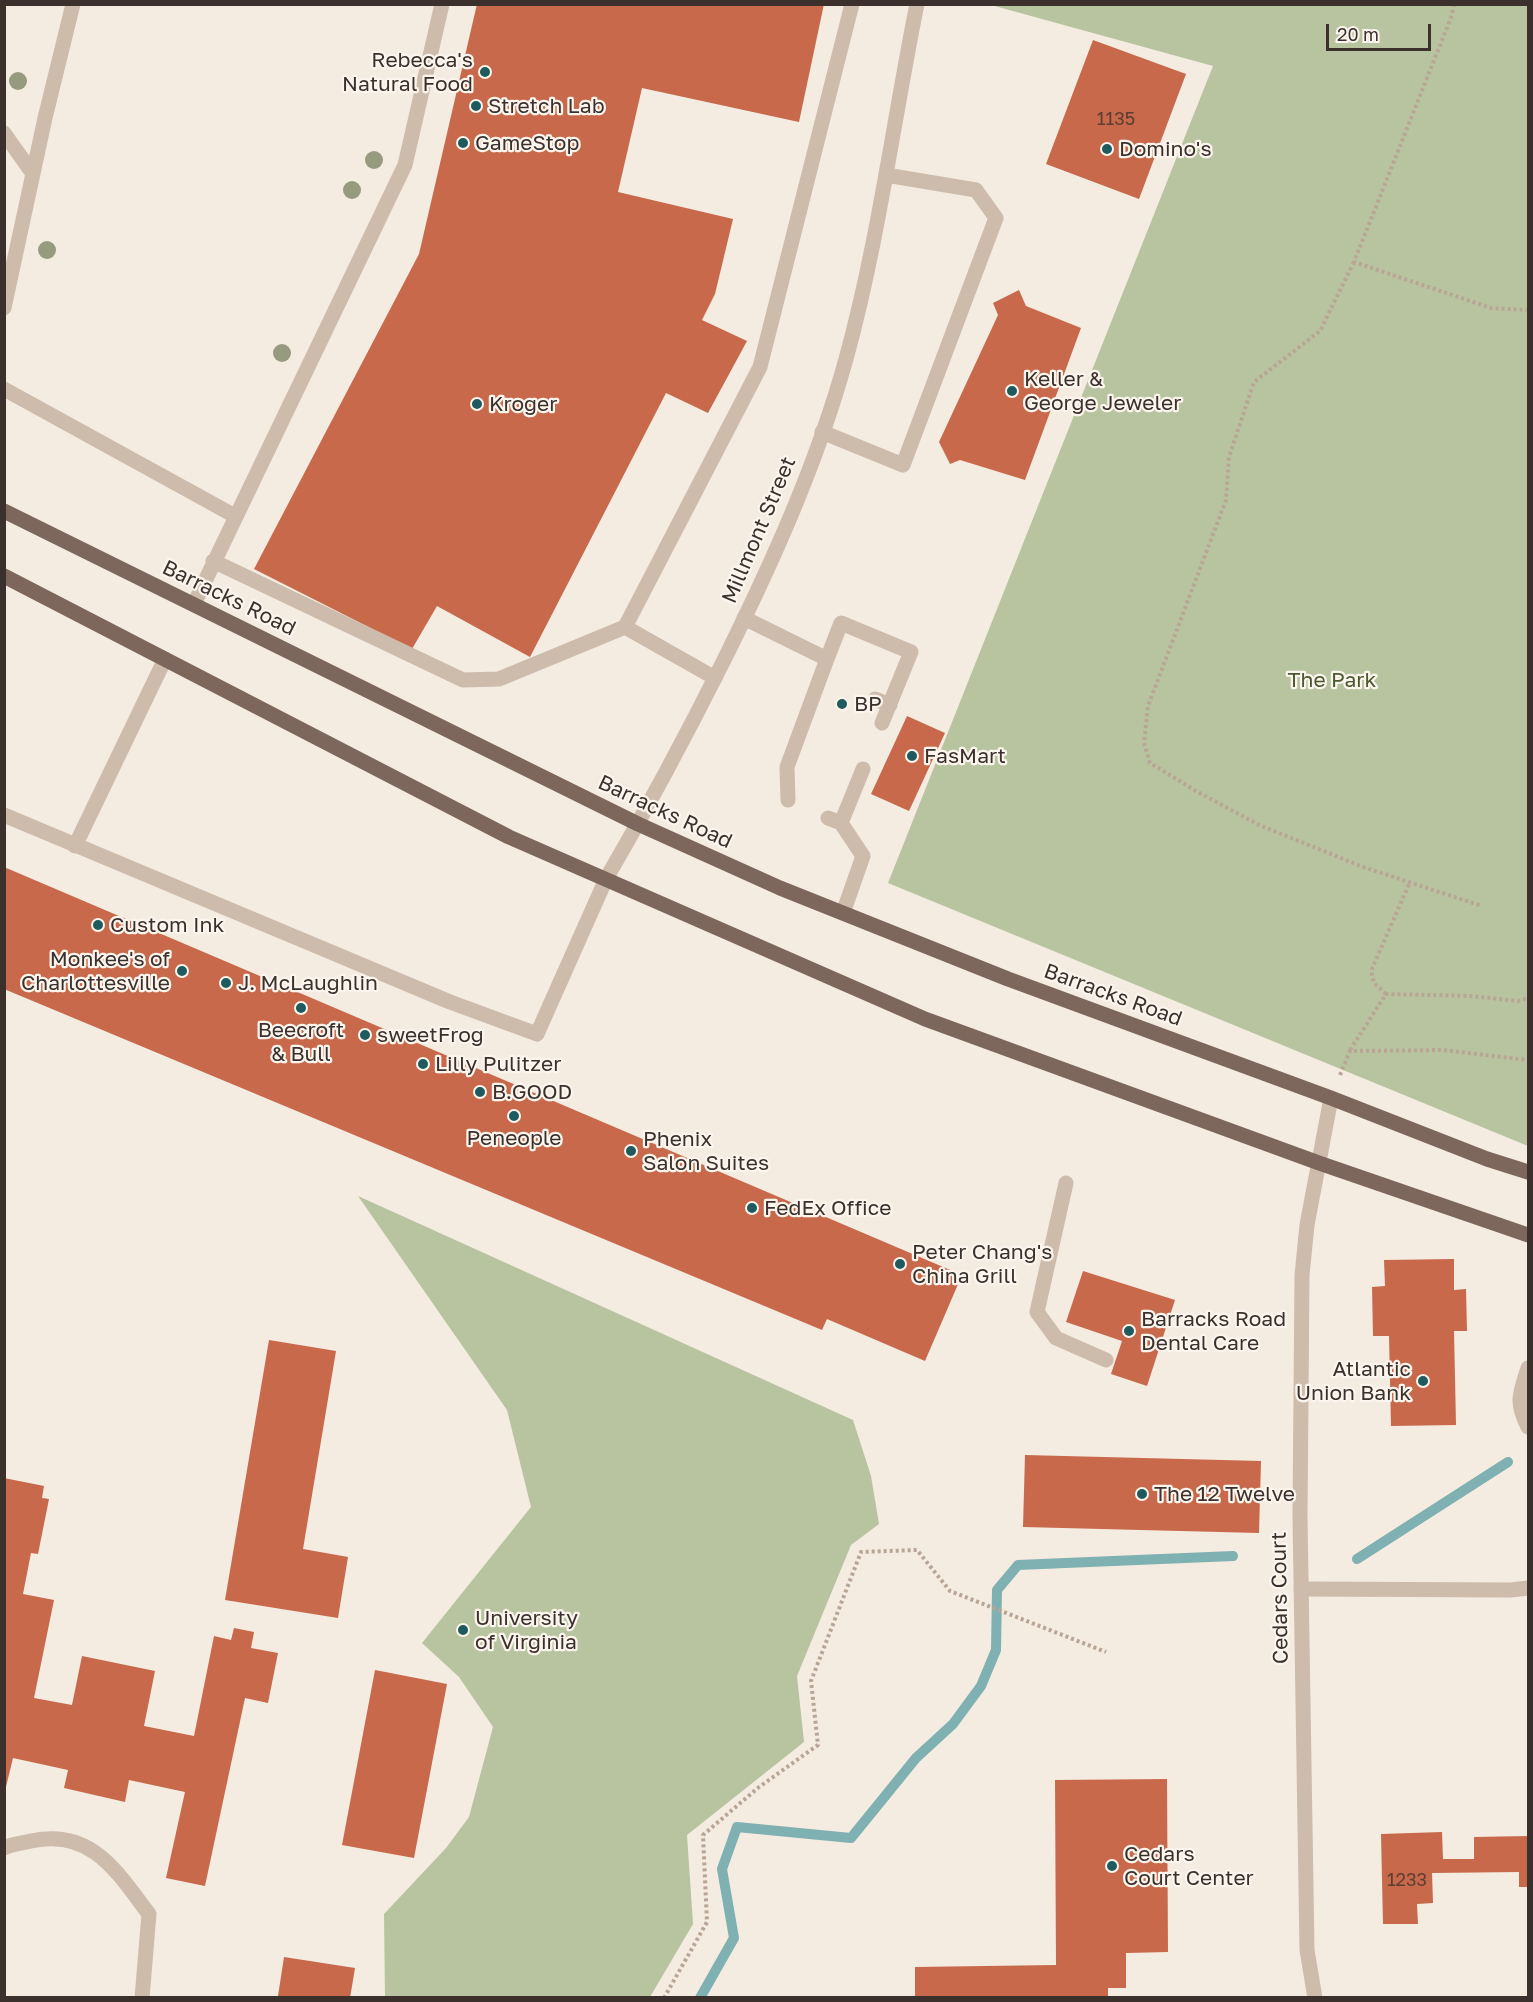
<!DOCTYPE html>
<style>
body{margin:0}
#map{position:relative;width:1533px;height:2002px;overflow:hidden;background:#f4ebe1;font-family:"Golos Text",sans-serif}
canvas{display:block}
.frame{position:absolute;inset:0;border:6px solid #3b302b;pointer-events:none}
.scale{position:absolute;left:1326px;top:24px;width:105px;height:27px;box-sizing:border-box;border:3px solid #3b302b;border-top:0;padding-left:8px;font-size:18px;line-height:21px;white-space:nowrap;color:#3b302b;-webkit-text-stroke:4px #fbf5ee;paint-order:stroke}
</style>
<div id="map">
<canvas width="1533" height="2002"></canvas>
<div class="frame"></div>
<div class="scale">20 m</div>
</div>
<script>
const g = document.querySelector('canvas').getContext('2d');
g.lineJoin = 'round';
function paint(path, color) {
  g.fillStyle = color;
  g.fill(path, 'evenodd');
}
function trace(path, color, width, dash) {
  g.strokeStyle = color;
  g.lineWidth = width;
  g.lineCap = dash ? 'butt' : 'round';
  g.setLineDash(dash || []);
  g.stroke(path);
}
function write(font, color, halo, rows, align = 'center') {
  g.font = font + ' "Golos Text",sans-serif';
  g.lineWidth = 4.5;
  g.setLineDash([]);
  g.textBaseline = 'middle';
  g.strokeStyle = halo;
  g.fillStyle = color;
  for (const [text, x, y, turn = 0] of rows) {
    g.save();
    g.translate(x, y);
    g.rotate((+turn || 0) * Math.PI / 180);
    g.textAlign = isNaN(turn) ? turn : align;
    if (halo) g.strokeText(text, 0, 0);
    g.fillText(text, 0, 0);
    g.restore();
  }
}
paint(new Path2D(`
 M991,5H1528V1146L888,883L1213,66Z
 M358,1196L853,1420L871,1476L879,1524L851,1545L797,1676L804,1742L687,1835L693,1924L650,1997H385L384,1914L446,1848L469,1817L493,1727L459,1677L422,1643L531,1507L507,1410Z`), '#b8c4a0');
trace(new Path2D(`
 M1357,1559L1508,1462
 M700,1998L734,1938L722,1869L737,1827L851,1838L916,1758L953,1724L981,1686L996,1650L997,1590L1018,1565L1233,1556`), '#7fb0b2', 10);
paint(new Path2D(`
 M477,4H824L799,122L642,88L618,192L733,219L715,294L702,320L747,341L708,413L666,393L530,657L437,606L412,649L254,569L419,254Z
 M1093,40L1186,74L1139,199L1046,164Z
 M1019,290L1026,306L1081,328L1025,480L960,460L950,464L939,442L998,315L993,303Z
 M907,716L945,733L909,811L871,794Z
 M4,867L962,1275L925,1361L827,1319L822,1330L4,989Z
 M1454,1259V1290L1466,1289L1467,1331H1454L1456,1425L1391,1426L1389,1336H1373L1372,1287L1385,1286L1384,1260Z
 M1083,1271L1175,1300L1147,1386L1111,1374L1122,1341L1066,1322Z
 M269,1340L336,1351L303,1549L348,1557L338,1618L225,1600Z
 M1025,1455L1261,1461L1259,1533L1023,1527Z
 M4,1478L44,1486L42,1498L49,1499L38,1554L31,1553L23,1594L54,1600L34,1698L72,1705L82,1656L155,1671L144,1726L194,1736L214,1636L231,1640L234,1628L254,1632L251,1648L278,1653L268,1703L245,1698L205,1886L166,1878L185,1792L129,1780L125,1802L64,1788L68,1770L13,1758L4,1795Z
 M375,1670L447,1684L414,1858L342,1845Z
 M1167,1779L1168,1952L1126,1953V1988H1108V1998H915V1967L1056,1965L1055,1780Z
 M1442,1832L1443,1859H1474V1837L1528,1836V1887H1519V1872L1432,1873L1433,1903L1417,1904L1418,1924H1383L1381,1834Z
 M284,1957L355,1968L350,1998L278,1996Z`), '#c8694b');
trace(new Path2D(`
 M1454,4L1452,15L1354,262L1491,308L1528,310
 M1354,262L1320,331L1254,382L1229,457L1226,500L1148,706L1144,743L1150,763L1196,791L1259,825L1363,867L1482,906
 M1386,994L1374,983L1371,971L1410,882
 M1350,1050L1386,994L1471,996L1518,1001L1528,998
 M1340,1075L1350,1051L1443,1050L1528,1060
 M664,1998L707,1922L703,1835L759,1787L818,1745L811,1681L861,1552L917,1550L950,1591L1106,1652`), '#b9a596', 4, [3, 3]);
trace(new Path2D(`
 M4,133L33,174
 M4,308L45,118L73,4
 M4,389L235,516
 M822,432L903,465L996,218L976,190L886,175
 M213,561L463,680L499,679L625,627
 M194,604L405,165L442,4
 M744,618L827,659L787,767L788,800
 M827,659L841,623L911,652L882,723
 M715,678L625,627L760,367L852,4
 M875,699L890,705
 M4,815L450,1002L537,1034
 M828,818L841,823L863,769
 M841,823L863,856L843,913
 M75,846L165,659
 M1066,1183L1037,1312L1056,1338L1106,1360
 M1528,1368C1520,1393 1515,1402 1528,1427
 M1301,1589L1511,1590L1528,1588
 M4,1848C12,1844 23,1843 31,1841C92,1828 117,1872 149,1914L142,1998`), '#cdbbac', 15);
trace(new Path2D(`
 M537,1034L606,879
 M1315,1998L1307,1950L1300,1516L1302,1275L1307,1225L1331,1098`), '#cdbbac', 15);
trace(new Path2D(`
 M606,879C648,807 687,734 724,660C772,563 817,464 846,359C878,243 893,123 917,4`), '#cdbbac', 15);
trace(new Path2D(`
 M4,511L638,824L780,888L1008,979L1331,1098L1487,1159L1528,1172
 M4,576L509,837L925,1019L1319,1163L1528,1235`), '#7d675c', 15);
g.fillStyle = '#969b7f';
for (const [x, y] of [
 [18,81],
 [374,160],
 [352,190],
 [47,250],
 [282,353]
]) {
  g.beginPath();
  g.arc(x, y, 9, 0, 2 * Math.PI);
  g.fill();
}
for (const [x, y, r, color] of [
 [485,72,6,"#1f5a5e"],
 [476,106,6,"#1f5a5e"],
 [463,143,6,"#1f5a5e"],
 [1107,149,6,"#1f5a5e"],
 [1012,391,6,"#1f5a5e"],
 [477,404,6,"#1f5a5e"],
 [842,704,6,"#1f5a5e"],
 [912,756,6,"#1f5a5e"],
 [98,925,6,"#1f5a5e"],
 [182,971,6,"#1f5a5e"],
 [226,983,6,"#1f5a5e"],
 [301,1008,6,"#1f5a5e"],
 [365,1035,6,"#1f5a5e"],
 [423,1064,6,"#1f5a5e"],
 [480,1092,6,"#1f5a5e"],
 [514,1116,6,"#1f5a5e"],
 [631,1151,6,"#1f5a5e"],
 [752,1208,6,"#1f5a5e"],
 [900,1264,6,"#1f5a5e"],
 [1129,1331,6,"#1f5a5e"],
 [1423,1381,6,"#1f5a5e"],
 [1142,1494,6,"#1f5a5e"],
 [463,1630,6,"#1f5a5e"],
 [1112,1866,6,"#1f5a5e"]
]) {
  const dot = new Path2D();
  dot.arc(x, y, r, 0, 2 * Math.PI);
  g.fillStyle = color;
  g.fill(dot);
  trace(dot, '#fbf5ee', 2);
}
write('18px', '#5e3e33', null, [
 ["1135",1116,119],
 ["1233",1407,1880]
]);
write('21px', '#3b302b', '#fbf5ee', [
 ["Rebecca's",473,60,"right"],
 ["Natural Food",473,84,"right"],
 ["Stretch Lab",488,106],
 ["GameStop",475,143],
 ["Domino's",1119,149],
 ["Keller &",1024,379],
 ["George Jeweler",1024,403],
 ["Kroger",489,404],
 ["BP",854,704],
 ["FasMart",924,756],
 ["Custom Ink",110,925],
 ["Monkee's of",170,959,"right"],
 ["Charlottesville",170,983,"right"],
 ["J. McLaughlin",238,983],
 ["Beecroft",301,1030,"center"],
 ["& Bull",301,1054,"center"],
 ["sweetFrog",377,1035],
 ["Lilly Pulitzer",435,1064],
 ["B.GOOD",492,1092],
 ["Peneople",514,1138,"center"],
 ["Phenix",643,1139],
 ["Salon Suites",643,1163],
 ["FedEx Office",764,1208],
 ["Peter Chang's",912,1252],
 ["China Grill",912,1276],
 ["Barracks Road",1141,1319],
 ["Dental Care",1141,1343],
 ["Atlantic",1411,1369,"right"],
 ["Union Bank",1411,1393,"right"],
 ["The 12 Twelve",1154,1494],
 ["University",475,1618],
 ["of Virginia",475,1642],
 ["Cedars",1124,1854],
 ["Court Center",1124,1878]
], 'left');
write('21px', '#3b302b', '#fbf5ee', [
 ["Millmont Street",759,530,-67],
 ["Barracks Road",229,598,26],
 ["Barracks Road",665,812,25],
 ["Barracks Road",1113,995,20],
 ["Cedars Court",1280,1598,-91]
]);
write('21px', '#4a5a2e', '#fbf5ee', [
 ["The Park",1332,680]
]);
</script>
